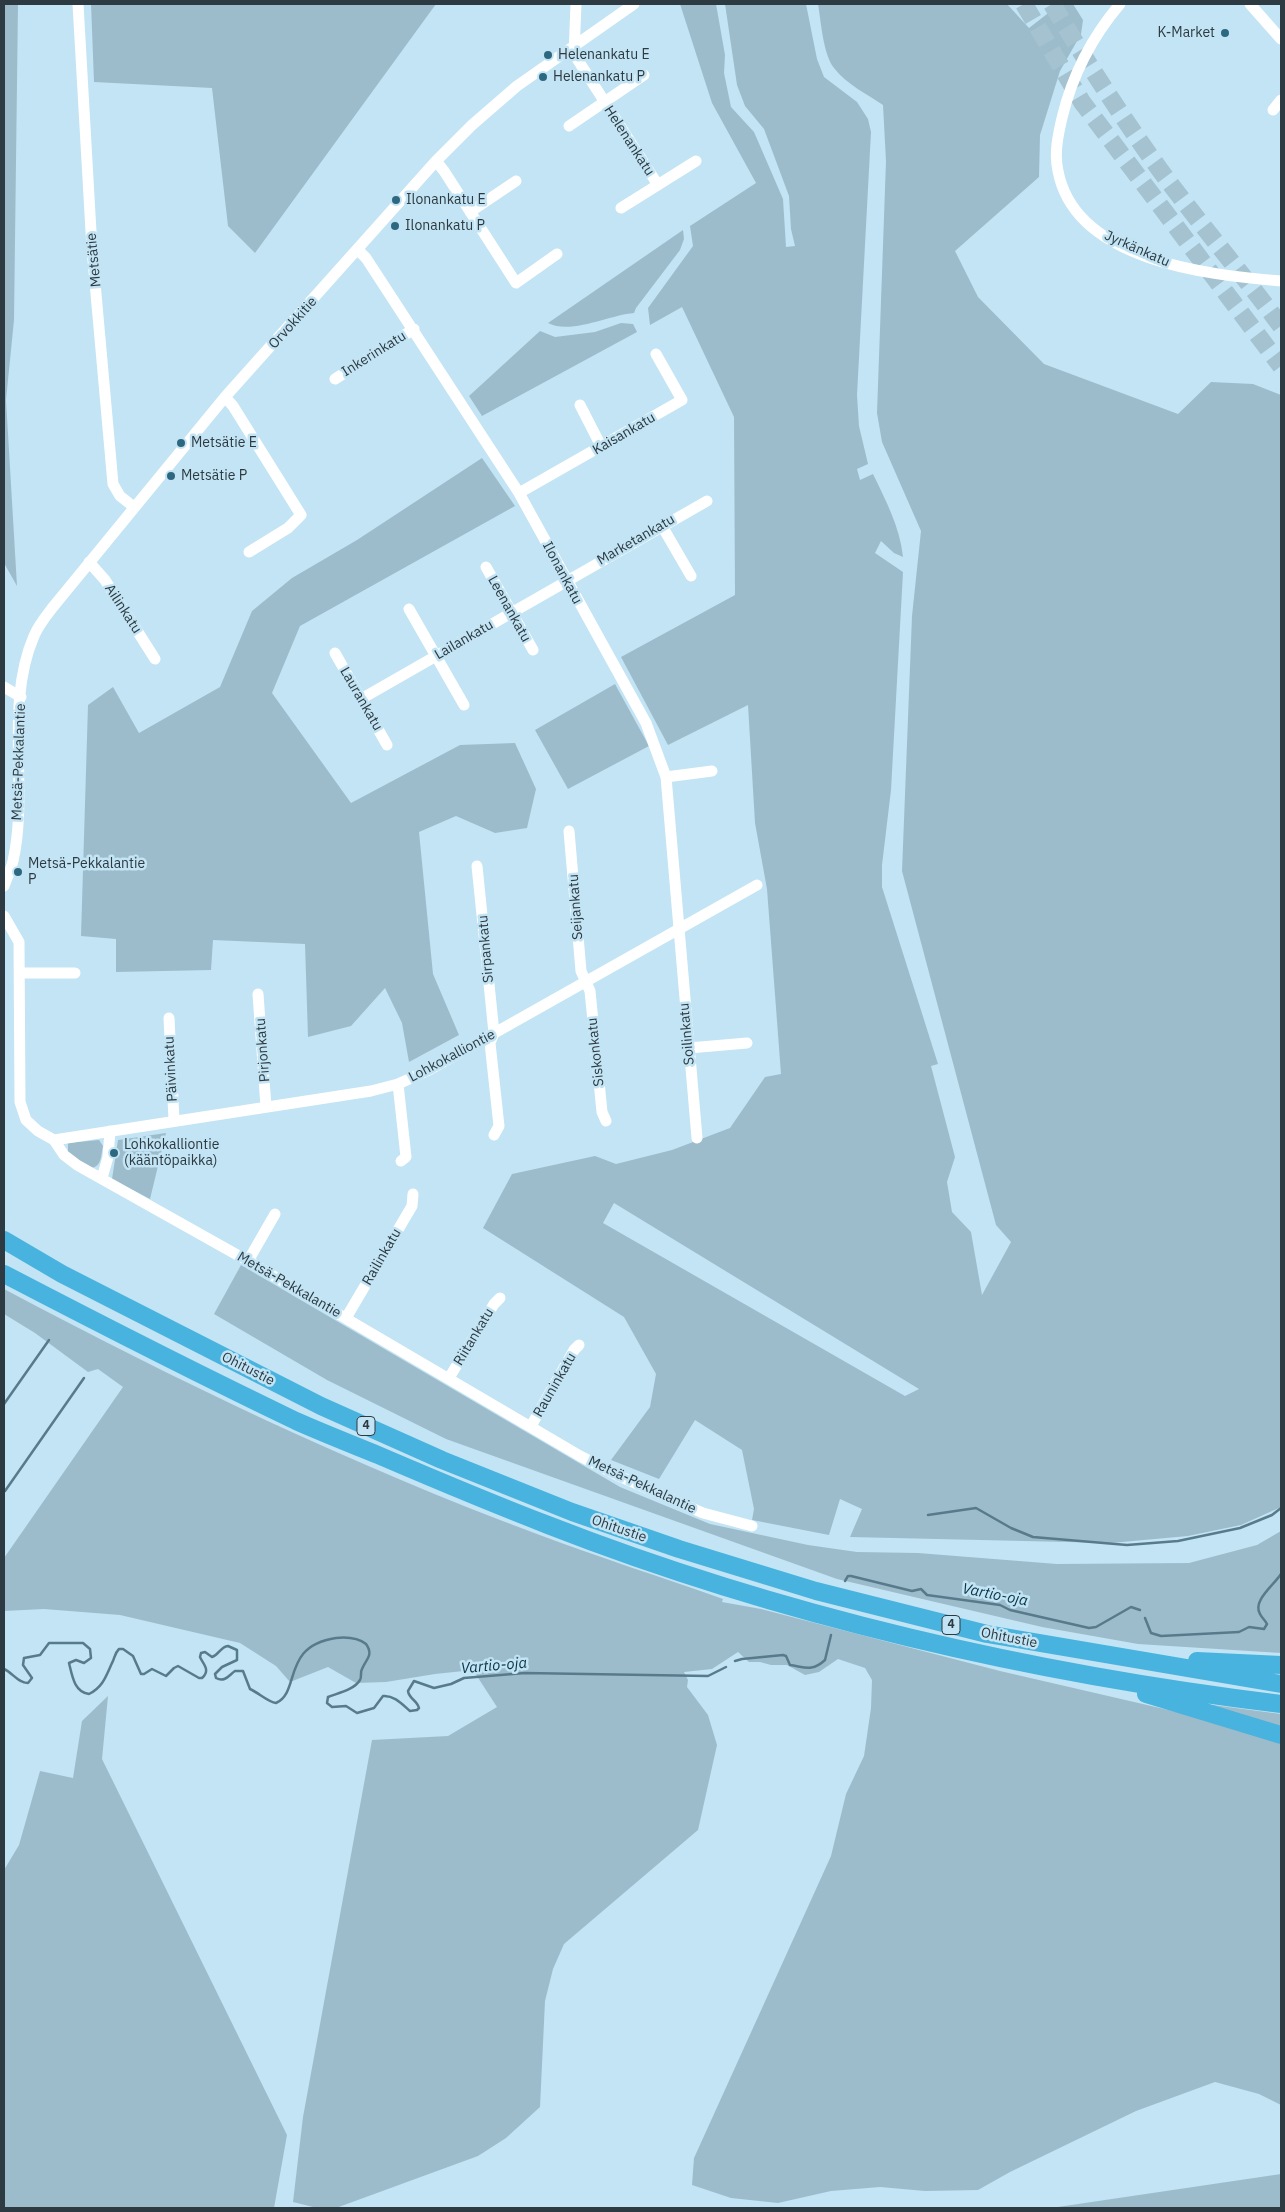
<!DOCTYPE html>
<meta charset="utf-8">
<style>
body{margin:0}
#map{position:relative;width:1285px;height:2212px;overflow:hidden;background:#c2e4f4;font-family:"IBM Plex Sans",sans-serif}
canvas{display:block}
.frame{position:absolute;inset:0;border:5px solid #2d3a41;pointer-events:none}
</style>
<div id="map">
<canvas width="1285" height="2212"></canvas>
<div class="frame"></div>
</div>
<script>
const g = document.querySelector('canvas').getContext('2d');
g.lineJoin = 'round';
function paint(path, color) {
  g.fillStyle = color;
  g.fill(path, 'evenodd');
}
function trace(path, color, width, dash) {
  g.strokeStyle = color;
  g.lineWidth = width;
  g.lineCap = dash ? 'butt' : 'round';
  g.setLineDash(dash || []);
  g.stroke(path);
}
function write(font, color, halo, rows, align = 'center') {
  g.font = font + ' "IBM Plex Sans",sans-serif';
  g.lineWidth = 5;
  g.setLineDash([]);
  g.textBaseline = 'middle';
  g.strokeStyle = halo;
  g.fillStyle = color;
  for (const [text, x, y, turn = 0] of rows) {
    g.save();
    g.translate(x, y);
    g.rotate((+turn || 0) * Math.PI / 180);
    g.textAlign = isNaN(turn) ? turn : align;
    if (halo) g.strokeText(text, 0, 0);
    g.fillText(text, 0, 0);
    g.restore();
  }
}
paint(new Path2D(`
 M4,4H18L14,320L6,400L17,586L4,563Z
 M91,4H436L255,253L228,226L212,88L94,82Z
 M680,4H716L725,55L724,73L731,107L754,132L783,199L786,247L795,246L791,229L789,196L764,129L745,106L737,85L725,4H806L817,59L824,77L857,102L868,119L871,132L857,395L859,426L868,464L857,469L860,480L873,474C886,501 900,527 903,557L894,553L881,541L875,553L903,572L891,790L882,865V887L938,1064L931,1066L955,1157L947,1182L952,1212L971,1232L982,1295L1011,1242L996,1225L902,871L912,616L921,531L882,442L877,413L886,161L883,105C867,94 846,84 834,68C823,54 821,21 818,4H1007L1029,28L1060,4H1073L1083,20L1081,34L1060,71L1040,135L1039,177L955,251L978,297L1044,364L1178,414L1211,382L1253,384L1281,395V1507L1241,1525L1188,1536L1111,1543L850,1537L862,1509L840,1499L829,1535L752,1520L754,1509L742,1450L695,1420L659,1479L611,1460L650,1407L656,1374L624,1317L483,1228L512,1174L595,1156L616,1164L672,1150L730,1128L765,1077L781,1074L767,889L755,823L748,705L668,745L621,657L735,595L734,417L682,307L650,325L648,308L693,246L690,226L756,183L712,103ZM614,1203L919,1389L905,1396L603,1223Z
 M683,230L684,239L680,250L636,308L634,313C609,315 571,335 548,323Z
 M621,323L633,324L637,332L482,416L469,396L540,331L555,337L595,332Z
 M482,458L515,506L300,626L272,693L351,803L460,745L515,743L536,789L527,828L495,833L456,816L419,832L433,974L459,1035L409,1062L402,1023L385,988L351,1026L308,1037L305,944L213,940L211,970L116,972V939L81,936L88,705L113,687L139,733L220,687L252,611L292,578L357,540Z
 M615,684L649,746L568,789L535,730Z
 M166,1133L150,1199L112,1179L118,1140Z
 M99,1140L103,1146C101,1154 102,1167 91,1168L68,1153V1143Z
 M241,1265L620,1487L710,1524L808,1545L857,1552L918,1553L1057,1564L1189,1563L1257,1545L1281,1531V1653L1138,1644L1042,1627L837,1579L446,1439L327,1380L214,1314Z
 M4,1289C175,1380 354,1466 537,1534C598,1557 661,1577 723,1599L722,1602L761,1609L1000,1671L1186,1714L1281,1743V2105L1259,2094L1215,2082L1136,2111L1010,2172L978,2190L925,2191L880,2187L831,2191L778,2203L731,2198L692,2185L694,2158L831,1856L846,1794L864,1756L871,1708L872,1680L865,1668L838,1659L819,1672L805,1675L787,1665H771L760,1662H749L738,1652L712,1669L684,1672L688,1680L687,1687L708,1715L717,1745L698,1830L564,1944L553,1969L545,2001L540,2107L506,2138L478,2156L336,2208H317L293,2202L303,2117L372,1740L448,1736L497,1707L473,1670L435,1674L386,1682L356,1683L328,1667L290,1682L276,1666L240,1643L120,1615L44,1609L4,1611V1558L123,1387L98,1369L88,1372L35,1333L4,1314Z
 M108,1696L102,1759L287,2135L274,2208H4V1870L19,1845L40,1771L73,1778L82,1721Z
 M1190,1702L1281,1714V1730Z
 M1281,2174V2208H1051Z`), '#9dbccb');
trace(new Path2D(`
 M4,1404L49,1340
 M5,1491L84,1378
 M928,1515L976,1508L1011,1528L1033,1537L1127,1545L1178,1541L1240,1528L1272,1515L1281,1508
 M845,1581L848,1576H851L912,1591L921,1589L927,1595L1000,1605L1010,1610L1089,1628L1096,1627L1131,1607L1140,1610
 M1145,1618L1151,1633L1161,1636L1239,1632L1249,1627L1264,1629L1267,1624C1265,1620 1262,1618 1260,1614C1252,1601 1274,1585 1281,1574
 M735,1661L742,1659L783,1655L786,1656L790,1665C805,1667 812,1672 825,1660L831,1635
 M4,1669C13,1673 18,1683 28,1683L32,1678L23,1665L24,1658L40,1655L49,1643H83L90,1649L91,1658L84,1663L76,1660L69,1663C72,1675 74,1692 89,1694C103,1687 106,1676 112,1663C115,1658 114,1654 119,1649H123L133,1656L141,1674H144L152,1669L166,1676L174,1668L178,1666L199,1678H202C211,1670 203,1664 200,1657L201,1653L205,1652L212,1657C219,1655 220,1647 228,1646L237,1650V1660L222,1667L215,1674L216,1678C225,1683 229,1675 235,1671H243L250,1689C259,1693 268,1702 276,1703C301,1692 281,1646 336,1638C346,1637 357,1637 366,1644C374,1655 366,1659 362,1669C360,1672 362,1677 360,1680C354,1690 338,1693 328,1697L327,1703L332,1707L346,1706L357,1713L374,1708L383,1696C394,1695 402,1704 410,1711L417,1710L419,1708C417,1700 409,1699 408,1691L414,1681L434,1688L451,1684L464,1678L525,1673L708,1676L726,1667`), '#587b8c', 2.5);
trace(new Path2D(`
 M1024,4L1082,102L1281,366
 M1052,4C1086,61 1121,116 1160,170C1199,223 1242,273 1281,326`), '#a4c2d0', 18, [18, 9]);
trace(new Path2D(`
 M78,4L92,249L113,484L120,496L134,507
 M576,4L574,54L658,185
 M1120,4C1092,37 1072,76 1062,118C1058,135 1054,154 1058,171C1075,261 1208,275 1281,281
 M1250,4L1281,39
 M1273,110L1281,100
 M569,126L644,75
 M436,161L444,171L516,283L557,254
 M621,208L696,161
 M470,212L516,181
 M358,250L366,258L519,493L646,723L666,777L697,1138
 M335,379L414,329
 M225,397L233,406L301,515L288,528L249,552
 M580,405L601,446
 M519,493L682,400L656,354
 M662,526L691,576
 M89,562L105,580L155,659
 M486,567L533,650
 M409,609L464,705
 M335,653L387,745
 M4,687L21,697
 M361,699L707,501
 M666,777L712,771
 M569,831L581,971L590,991L602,1112L606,1121
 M477,866L494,1033L490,1043L499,1126L494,1135
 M4,886C7,878 11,869 13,861C29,790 4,705 34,636C38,626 46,616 53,607L225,397L436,161L472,125L517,86L634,4
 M4,916L19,942L20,1102L26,1120L38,1131L54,1140L64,1155L77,1165L248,1261L580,1456L621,1477L703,1513L752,1526
 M21,973H75
 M258,994L266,1107
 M169,1018L174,1120
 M689,1048L747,1043
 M398,1084L406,1157L401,1161
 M54,1140L371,1091L398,1084L429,1070L757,885
 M102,1178L108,1157L110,1131
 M248,1261L275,1214
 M346,1318L412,1206L413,1194
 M449,1378L494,1304L500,1298
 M531,1426L574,1350L579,1345`), '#fff', 11);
trace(new Path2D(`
 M4,1240L62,1274L321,1406L442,1460L572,1512L679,1549L816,1591L987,1634L1281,1684
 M4,1274C100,1324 198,1374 296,1421C323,1433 351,1444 378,1455C434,1479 491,1503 548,1525C781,1616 1033,1674 1281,1704
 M1197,1661L1281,1665
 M1146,1694L1281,1735`), '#48b3de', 18);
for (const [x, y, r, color] of [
 [1225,33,5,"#2d6780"],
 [548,55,5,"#2d6780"],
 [543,77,5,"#2d6780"],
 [396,200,5,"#2d6780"],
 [395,226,5,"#2d6780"],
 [181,443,5,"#2d6780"],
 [171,476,5,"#2d6780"],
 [18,872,5,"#2d6780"],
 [114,1153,5,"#2d6780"]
]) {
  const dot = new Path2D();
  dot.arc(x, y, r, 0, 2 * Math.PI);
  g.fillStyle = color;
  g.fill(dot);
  trace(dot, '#c2e4f4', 2);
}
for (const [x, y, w] of [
 [366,1426,18],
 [951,1625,18]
]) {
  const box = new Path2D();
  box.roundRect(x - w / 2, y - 9.5, w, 19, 4);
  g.fillStyle = '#c2e4f4';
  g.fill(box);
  trace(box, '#2d3a41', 1);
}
write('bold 12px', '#2d3a41', null, [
 ["4",366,1426],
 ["4",951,1625]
]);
write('14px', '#2d3a41', '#c2e4f4', [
 ["K-Market",1215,33,"right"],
 ["Helenankatu E",558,55],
 ["Helenankatu P",553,77],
 ["Ilonankatu E",406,200],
 ["Ilonankatu P",405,226],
 ["Metsätie E",191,443],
 ["Metsätie P",181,476],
 ["Metsä-Pekkalantie",28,864],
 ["P",28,880],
 ["Lohkokalliontie",124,1145],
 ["(kääntöpaikka)",124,1161]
], 'left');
write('14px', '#2d3a41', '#c2e4f4', [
 ["Helenankatu",629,141,57],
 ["Jyrkänkatu",1137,249,24],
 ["Metsätie",94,260,-95],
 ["Orvokkitie",293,323,-48],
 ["Inkerinkatu",374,354,-32],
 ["Kaisankatu",624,434,-30],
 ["Marketankatu",636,540,-30],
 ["Ilonankatu",562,573,62],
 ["Ailinkatu",123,609,57],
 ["Leenankatu",509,609,61],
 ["Lailankatu",464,640,-30],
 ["Laurankatu",361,699,60],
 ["Metsä-Pekkalantie",19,762,-88],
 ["Seijankatu",576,907,-94],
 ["Sirpankatu",486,949,-95],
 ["Soilinkatu",687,1034,-95],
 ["Pirjonkatu",263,1050,-94],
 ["Siskonkatu",596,1052,-96],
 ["Lohkokalliontie",452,1056,-28],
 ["Päivinkatu",171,1069,-93],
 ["Railinkatu",382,1257,-60],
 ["Metsä-Pekkalantie",289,1285,30],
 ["Riitankatu",474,1337,-59],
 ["Ohitustie",248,1369,27],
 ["Rauninkatu",555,1385,-60],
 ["Metsä-Pekkalantie",642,1485,25],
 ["Ohitustie",619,1529,19],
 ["Ohitustie",1009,1638,11]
]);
write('italic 15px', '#083343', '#c2e4f4', [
 ["Vartio-oja",995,1595,11],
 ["Vartio-oja",494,1666,-5]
]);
</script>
